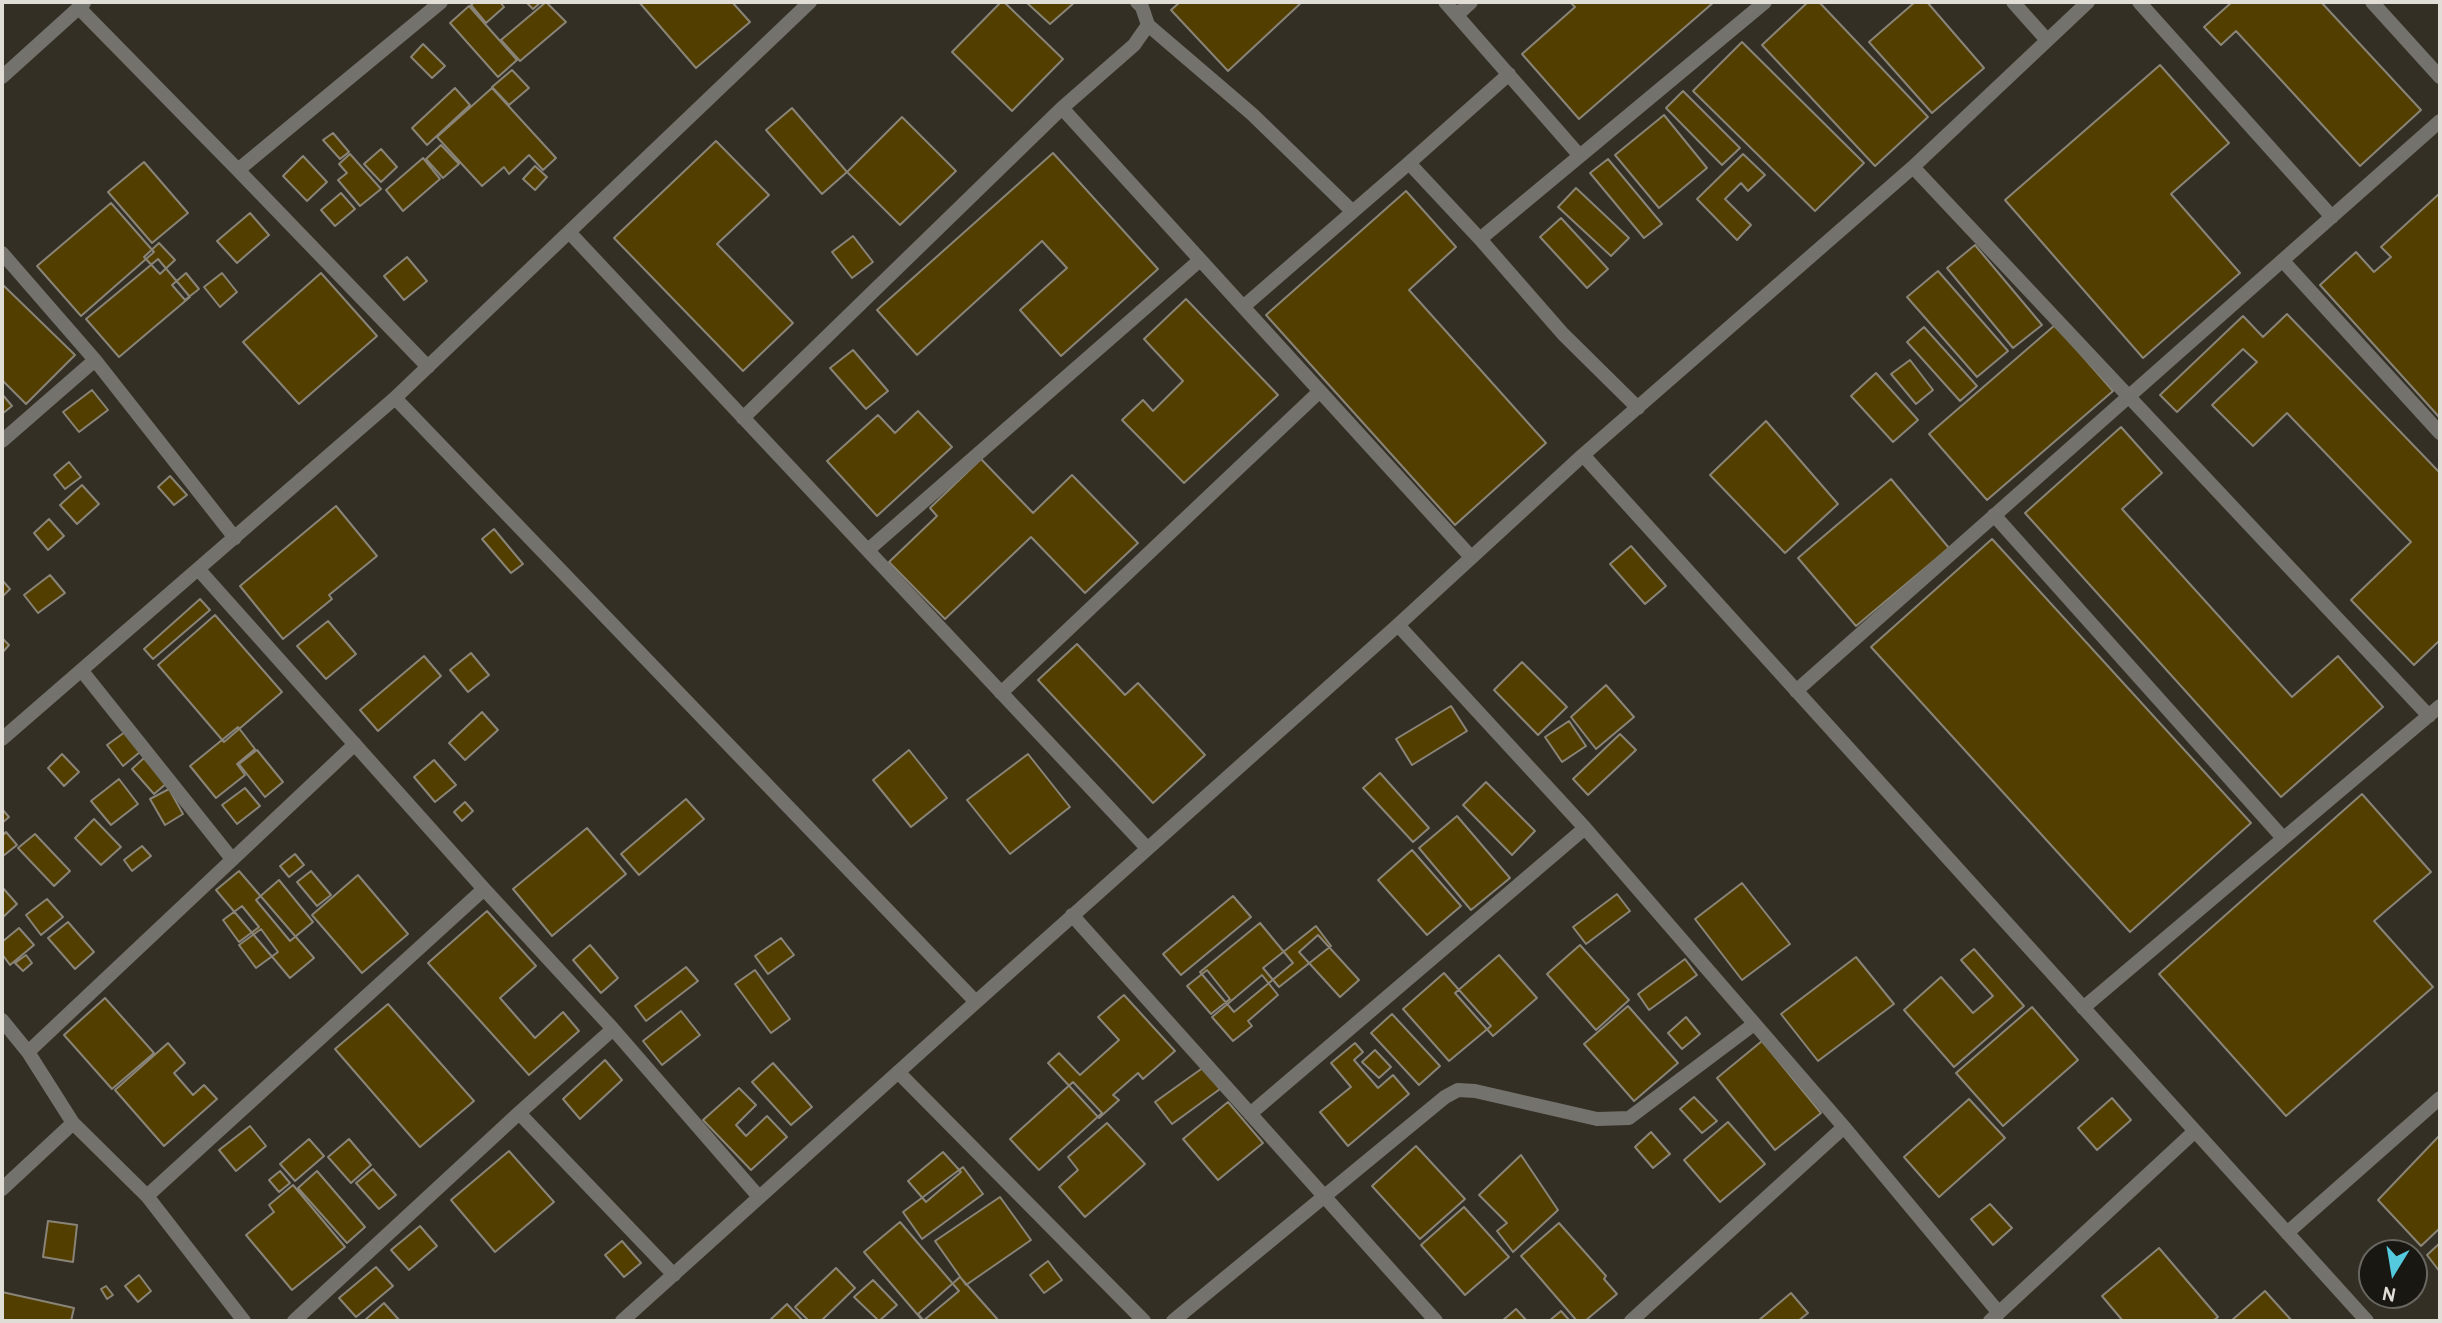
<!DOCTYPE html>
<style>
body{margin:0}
#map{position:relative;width:2442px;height:1323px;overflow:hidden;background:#332f24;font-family:Overpass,sans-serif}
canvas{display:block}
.frame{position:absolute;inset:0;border:4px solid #dfddd6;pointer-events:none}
.north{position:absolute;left:2358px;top:1239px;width:70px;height:70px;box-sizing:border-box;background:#191712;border:2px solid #686660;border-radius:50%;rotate:191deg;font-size:19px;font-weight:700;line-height:28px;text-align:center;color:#dfddd6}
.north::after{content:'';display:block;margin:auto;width:24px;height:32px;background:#55cade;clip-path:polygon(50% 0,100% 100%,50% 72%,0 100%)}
</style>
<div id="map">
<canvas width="2442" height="1323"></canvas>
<div class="frame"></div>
<div class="north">N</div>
</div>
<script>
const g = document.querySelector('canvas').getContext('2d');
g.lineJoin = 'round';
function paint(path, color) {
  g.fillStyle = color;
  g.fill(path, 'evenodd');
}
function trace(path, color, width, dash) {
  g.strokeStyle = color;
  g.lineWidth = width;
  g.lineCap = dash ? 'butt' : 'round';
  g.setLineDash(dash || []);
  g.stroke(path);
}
const building = new Path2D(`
 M475,2H500L504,7L486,23L471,5Z
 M526,2H541L533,9Z
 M546,2L566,22L520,61L501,40Z
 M639,2H732L750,22L696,68Z
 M1001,2H1004L1063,59L1012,111L952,52Z
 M1026,2H1075L1050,24Z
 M1180,2H1302L1228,71L1171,10Z
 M1570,2H1714L1579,119L1522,54L1575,7Z
 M1808,2H1819L1928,117L1875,166L1762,45Z
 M1915,2H1927L1984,68L1932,113L1869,42Z
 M2232,2H2321L2421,110L2360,166L2236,31L2221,45L2204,27Z
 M469,6L517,60L498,77L450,23Z
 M1742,42L1864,163L1815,211L1693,91Z
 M423,44L445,66L432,78L411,57Z
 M2160,65L2229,143L2171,194L2240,273L2143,358L2005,200Z
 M512,70L529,88L509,105L492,87Z
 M455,88L470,105L427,145L412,128Z
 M492,88L556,158L543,170L529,155L509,174L504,167L482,186L437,137Z
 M1683,91L1740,148L1722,165L1666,108Z
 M792,108L847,172L822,194L766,130Z
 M1664,115L1707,168L1659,208L1615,155Z
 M902,117L956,171L900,225L847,172Z
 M333,133L349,152L340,159L323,140Z
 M716,141L769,195L717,244L793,323L743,371L614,238Z
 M441,145L459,164L443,178L426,159Z
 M381,149L397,167L381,182L364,164Z
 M1053,153L1158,269L1061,356L1020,310L1067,268L1042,241L917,355L877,310Z
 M350,154L381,189L360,206L338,180L347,173L339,164Z
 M1743,154L1765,175L1748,191L1741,183L1725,199L1751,225L1737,240L1697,199Z
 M303,156L327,182L307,201L283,176Z
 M423,158L440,179L403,211L386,190Z
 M1608,159L1662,224L1644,238L1590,173Z
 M144,162L188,213L152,243L108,192Z
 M535,166L547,177L535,190L523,179Z
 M1576,188L1629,238L1611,256L1558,207Z
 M1406,191L1456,247L1409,290L1546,443L1455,525L1266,315Z
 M341,193L355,209L335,226L321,210Z
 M2440,193V418L2320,285L2356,252L2374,272L2391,257L2381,247Z
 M111,203L154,252L81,316L37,266Z
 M250,213L269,235L237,263L217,241Z
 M1561,218L1608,269L1587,288L1540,237Z
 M853,236L873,262L852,278L832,252Z
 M159,243L175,260L160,274L144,257Z
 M1975,245L2042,325L2013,348L1947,268Z
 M407,257L427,281L404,300L384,276Z
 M158,259L190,297L119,357L86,319Z
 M1938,271L2008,351L1977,377L1907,297Z
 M186,273L199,289L185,300L172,285Z
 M222,273L237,292L220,307L204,287Z
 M321,273L377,336L299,404L243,342Z
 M3,285L75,355L26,404L2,380Z
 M1186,299L1278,395L1184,483L1122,420L1143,400L1153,411L1183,381L1144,339Z
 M2287,314L2440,473V640L2414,665L2351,600L2411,542L2287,413L2253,446L2212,405L2257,362L2243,349L2177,412L2160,395L2243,316L2263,337Z
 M2055,325L2113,391L1987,500L1929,434Z
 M1924,327L1977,386L1960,401L1907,342Z
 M853,350L888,391L866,409L830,368Z
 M1910,360L1933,390L1916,404L1891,374Z
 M1876,373L1918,420L1893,442L1851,396Z
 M92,390L108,410L79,432L63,412Z
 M2,394L12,406L2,414Z
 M918,411L952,447L877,516L827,461L878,415L895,433Z
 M1766,421L1838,504L1785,553L1710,475Z
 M2121,427L2162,473L2122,509L2292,697L2338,656L2383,707L2281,797L2025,513Z
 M981,459L1033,513L1072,475L1138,543L1085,593L1031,537L945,619L889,562L937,516L930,508Z
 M69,462L81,477L65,489L54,475Z
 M170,476L187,495L174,505L158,487Z
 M1891,479L1949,548L1856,626L1798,558Z
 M82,485L99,504L77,524L60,505Z
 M336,506L377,556L329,595L332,599L283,639L240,586Z
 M49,519L64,536L48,550L34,533Z
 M494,529L523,564L511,573L482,539Z
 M1992,539L2251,823L2130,932L1871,647Z
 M1631,546L1666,586L1645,604L1610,564Z
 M50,575L65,593L38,613L24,595Z
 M2,580L10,589L2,597Z
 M200,599L210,610L153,659L144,649Z
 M215,615L282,692L224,742L158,665Z
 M328,621L356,654L326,679L297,646Z
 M2,638L9,645L2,653Z
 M1077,644L1125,695L1138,683L1205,755L1153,803L1038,680Z
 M471,653L489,675L468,692L450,670Z
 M424,656L441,676L378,731L360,710Z
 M1522,662L1567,707L1538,735L1494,690Z
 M1606,685L1634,717L1596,749L1571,717Z
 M1451,706L1467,731L1412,765L1396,739Z
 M482,712L498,730L465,760L449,743Z
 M1569,721L1586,746L1562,762L1545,737Z
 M238,727L255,749L237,764L245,775L216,798L190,766Z
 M125,732L140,752L123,766L107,745Z
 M1620,734L1636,750L1588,795L1573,779Z
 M257,750L283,782L265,797L239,764Z
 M909,750L947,798L911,827L873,780Z
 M62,754L79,772L64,786L48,768Z
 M1028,754L1070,807L1010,854L967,800Z
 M144,758L167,783L154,794L132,769Z
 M434,760L456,785L435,802L414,777Z
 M1380,773L1429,828L1413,842L1363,788Z
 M119,779L138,804L111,825L91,801Z
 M1486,782L1535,831L1512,855L1463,805Z
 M245,788L260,806L237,824L222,805Z
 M169,789L183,814L165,825L150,799Z
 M2362,794L2431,872L2374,921L2433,987L2286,1116L2159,974Z
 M686,799L704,819L639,875L621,854Z
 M465,802L473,811L462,821L454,812Z
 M2,809L9,817L2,823Z
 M1457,816L1510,878L1471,910L1419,848Z
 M94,819L121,847L101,865L75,838Z
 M587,828L626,874L552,936L513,889Z
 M6,832L17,845L3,856L2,836Z
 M35,834L70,871L54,886L18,848Z
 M142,846L151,856L132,871L124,860Z
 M1412,850L1461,906L1427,935L1378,880Z
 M295,854L304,865L289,877L280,866Z
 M239,871L314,958L290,978L216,890Z
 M311,871L331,895L317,906L297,882Z
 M358,875L408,934L362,973L312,915Z
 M279,880L313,922L290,941L256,900Z
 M1742,883L1790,944L1742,980L1695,919Z
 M2,887L17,904L2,918Z
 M1617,894L1630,911L1586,944L1573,927Z
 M1233,896L1251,917L1181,975L1163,954Z
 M47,899L63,917L41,935L26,915Z
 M242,906L259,927L239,942L223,920Z
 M487,911L536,966L500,998L535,1038L563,1012L579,1031L529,1075L428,963Z
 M68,922L94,952L75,969L48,938Z
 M1260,923L1293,963L1234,1012L1200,972Z
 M1316,926L1331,946L1279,987L1263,968Z
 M19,928L34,945L10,965L2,954V942Z
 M261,929L278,952L256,968L239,945Z
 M1318,935L1359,980L1340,997L1299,952Z
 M781,938L794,955L768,974L755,956Z
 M590,945L618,978L601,993L573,960Z
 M1580,945L1629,1000L1596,1030L1547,974Z
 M1974,949L2024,1006L1954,1067L1904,1010L1941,977L1973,1013L1993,996L1961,960Z
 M26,955L32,963L23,971L15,963Z
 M1499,955L1537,998L1493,1036L1455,993Z
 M1856,957L1894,1004L1818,1061L1781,1014Z
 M1685,959L1697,975L1649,1010L1638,994Z
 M686,967L698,981L646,1021L635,1006Z
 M755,970L790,1019L771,1033L735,984Z
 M1207,970L1230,999L1211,1014L1187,986Z
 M1444,973L1491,1026L1449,1061L1403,1009Z
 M1262,975L1278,995L1248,1021L1252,1026L1233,1041L1212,1017Z
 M1124,995L1175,1051L1143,1079L1138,1073L1113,1095L1119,1100L1099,1118L1048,1063L1059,1053L1080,1075L1119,1040L1098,1017Z
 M105,998L154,1053L112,1089L64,1035Z
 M388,1004L474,1101L420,1147L335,1049Z
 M1628,1006L1678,1063L1634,1101L1584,1044Z
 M2032,1007L2078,1060L2003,1126L1956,1073Z
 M681,1011L700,1035L662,1065L643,1041Z
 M1392,1014L1440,1066L1419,1085L1371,1033Z
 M1686,1017L1700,1034L1682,1049L1668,1033Z
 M1762,1041L1821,1113L1775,1150L1717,1078Z
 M168,1043L185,1063L174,1073L193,1095L204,1085L217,1099L164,1146L115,1090Z
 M1355,1043L1363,1052L1354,1060L1378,1088L1393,1075L1409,1094L1348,1146L1320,1112L1351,1087L1331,1063Z
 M1375,1050L1391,1067L1379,1078L1362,1062Z
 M605,1060L622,1080L580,1119L563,1099Z
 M773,1063L812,1107L791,1125L752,1082Z
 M1204,1067L1220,1089L1172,1124L1155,1102Z
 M1073,1082L1102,1113L1039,1170L1010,1139Z
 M739,1088L756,1105L736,1125L746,1136L767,1116L787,1137L751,1170L703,1120Z
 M1694,1097L1717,1121L1702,1133L1680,1109Z
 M2112,1098L2131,1120L2097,1150L2078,1128Z
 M1969,1099L2005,1138L1939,1197L1904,1157Z
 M1228,1102L1263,1143L1218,1180L1183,1139Z
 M1728,1122L1765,1164L1720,1202L1684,1160Z
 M1107,1123L1145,1164L1085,1217L1059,1187L1078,1170L1068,1157Z
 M250,1126L266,1146L236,1171L219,1150Z
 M1651,1132L1670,1154L1653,1168L1635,1147Z
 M2440,1135V1228L2421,1246L2378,1200Z
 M309,1139L324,1156L295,1181L280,1164Z
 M349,1139L371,1165L351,1183L328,1157Z
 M1416,1146L1465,1199L1420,1239L1372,1186Z
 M509,1151L554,1202L495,1252L451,1200Z
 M943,1152L961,1172L926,1202L908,1181Z
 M1521,1155L1558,1210L1513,1252L1497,1231L1507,1223L1479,1195Z
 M963,1167L983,1194L922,1239L903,1212Z
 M373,1169L396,1195L379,1209L356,1183Z
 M280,1171L290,1183L279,1192L269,1180Z
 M317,1171L365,1227L347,1243L298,1188Z
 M293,1185L345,1247L292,1290L246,1235L274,1212L269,1205Z
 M1000,1197L1031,1240L966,1285L935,1241Z
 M1990,1204L2012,1228L1993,1245L1971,1219Z
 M1464,1207L1509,1257L1465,1295L1421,1245Z
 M48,1221L77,1225L73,1262L43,1257Z
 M900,1222L959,1291L923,1321L864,1252Z
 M1559,1223L1606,1276L1604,1279L1617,1294L1585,1321H1577L1521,1256Z
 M420,1226L437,1246L409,1270L391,1250Z
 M622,1241L641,1263L624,1277L605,1255Z
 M2440,1243V1272L2427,1255Z
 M2159,1248L2218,1317L2213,1321H2123L2102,1296Z
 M1048,1261L1062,1280L1044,1293L1030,1275Z
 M376,1267L393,1286L356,1317L339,1298Z
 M836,1268L855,1288L821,1321H809L795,1307Z
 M139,1275L151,1291L138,1302L125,1286Z
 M960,1277L999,1321H924L918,1314Z
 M873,1280L897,1305L879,1321L854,1297Z
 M106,1286L113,1295L107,1299L101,1289Z
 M2265,1291L2292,1321H2231Z
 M2,1292L74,1308L71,1321H2Z
 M1791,1293L1808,1313L1798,1321H1758Z
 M384,1303L400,1321H364Z
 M787,1304L803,1321H769Z
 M1516,1309L1527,1321H1502Z
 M1561,1311L1570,1321H1549Z`);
paint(building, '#523f00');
trace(building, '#898477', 2);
trace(new Path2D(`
 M1137,2L1142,7L1148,25L1252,114L1352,211
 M1445,2L1580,156
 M2013,2L2046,39
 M2139,2L2332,217
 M2372,2L2440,77
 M79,8L238,170L428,367
 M1457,15L1471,2
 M2,77L84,3
 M1062,108L1471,557
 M1409,163L1509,74
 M1913,167L2429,716
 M238,170L441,2
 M569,232L1147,848
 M1480,239L1765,2
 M2,253L95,360L235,538
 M2283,261L2440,433
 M1243,307L1409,163L1480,239L1563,334L1638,408
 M395,398L976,1002
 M743,418L1062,108L1134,45L1148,25
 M2,441L95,360
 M1583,455L2367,1321
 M1994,515L2283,838
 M868,550L1200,260
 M199,570L484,889L613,1029L759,1197
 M1398,625L1585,828L1844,1127L1999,1313
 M82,671L232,859
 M1796,691L2440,121
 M1001,693L1320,391
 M2,739L395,398L810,2
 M1072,915L1436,1321
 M2083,1008L2440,706
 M2,1020L28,1052L73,1123L147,1196L244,1321
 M28,1052L355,744
 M898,1072L1144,1321
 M519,1113L674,1275
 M1250,1114L1585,828
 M2,1189L73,1123
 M147,1196L484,889
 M2287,1233L2440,1098
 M294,1321L519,1113L613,1029
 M622,1321L976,1002L1398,625L1583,455L1913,167L2088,2
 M1173,1321L1445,1097L1458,1090L1475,1091L1597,1119L1629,1118L1754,1024
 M1631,1321L1844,1127
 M1990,1321L2195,1131`), '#74726d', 14);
</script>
